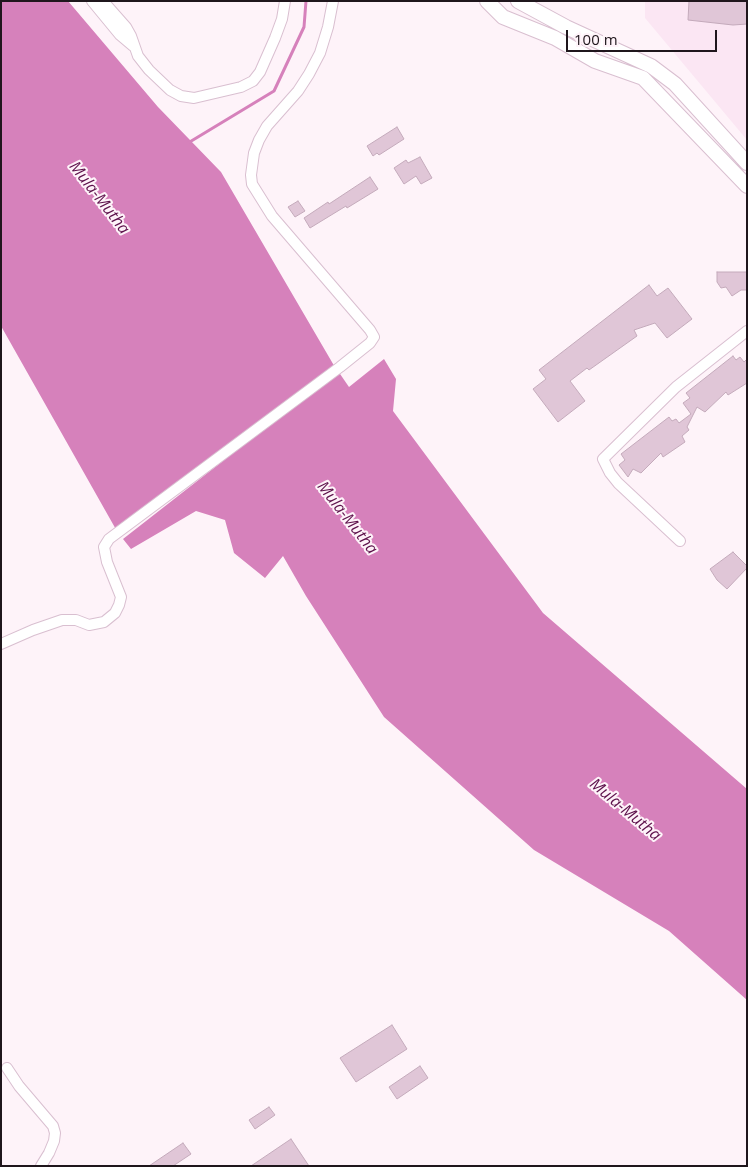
<!DOCTYPE html>
<style>
body{margin:0}
#map{position:relative;width:748px;height:1167px;overflow:hidden;background:#fef3f9;font-family:"Open Sans",sans-serif}
canvas{display:block}
.frame{position:absolute;inset:0;border:2px solid #1f161c;pointer-events:none}
.scale{position:absolute;left:566px;top:30px;width:151px;height:22px;box-sizing:border-box;border:2px solid #1f161c;border-top:0;padding-left:6px;font-size:15px;line-height:18px;white-space:nowrap;color:#1f161c;-webkit-text-stroke:4px #fef3f9;paint-order:stroke}
</style>
<div id="map">
<canvas width="748" height="1167"></canvas>
<div class="frame"></div>
<div class="scale">100 m</div>
</div>
<script>
const c = document.querySelector('canvas').getContext('2d');
c.lineJoin = 'round';
function fill(path, color) {
  c.fillStyle = color;
  c.fill(path, 'evenodd');
}
function shape(rows) {
  const path = new Path2D();
  for (const r of rows) {
    path.moveTo(r[0], r[1]);
    for (let i = 2; i < r.length; i += 2) path.lineTo(r[i], r[i + 1]);
  }
  return path;
}
function strokePath(path, color, width, dash) {
  c.strokeStyle = color;
  c.lineWidth = width;
  c.lineCap = dash ? 'butt' : 'round';
  c.setLineDash(dash || []);
  c.stroke(path);
}
function drawText(font, color, halo, rows, align = 'center') {
  c.font = font + ' "Open Sans",sans-serif';
  c.lineWidth = 4;
  c.setLineDash([]);
  c.textBaseline = 'middle';
  c.strokeStyle = halo;
  c.fillStyle = color;
  for (const [text, x, y, turn = 0] of rows) {
    c.save();
    c.translate(x, y);
    c.rotate((+turn || 0) * Math.PI / 180);
    c.textAlign = isNaN(turn) ? turn : align;
    if (halo) c.strokeText(text, 0, 0);
    c.fillText(text, 0, 0);
    c.restore();
  }
}
const built = shape([
 [645,1,747,1,747,140,645,18]
]);
const water = shape([
 [1,1,68,1,158,107,221,172,336,369,118,533,1,326],
 [384,359,396,379,393,411,543,613,747,789,747,1000,669,931,534,850,384,717,306,596,283,556,265,578,234,553,225,520,196,511,131,549,123,539,338,371,349,387]
]);
const stream = shape([
 [188,143,274,91,304,27,306,1]
]);
const building = shape([
 [689,1,747,1,747,24,733,25,688,20,689,1],
 [397,127,404,139,379,155,377,153,373,156,367,146,397,127],
 [420,157,432,178,421,184,416,176,404,184,394,168,406,160,408,163,420,157],
 [370,177,378,189,347,208,346,206,310,228,304,218,328,202,329,204,370,177],
 [298,201,305,211,295,217,288,207,298,201],
 [717,272,747,272,747,290,741,290,732,296,726,287,721,288,717,282,717,272],
 [649,285,657,296,668,288,692,319,667,338,655,323,634,330,637,336,589,370,587,368,570,381,585,401,558,422,533,389,546,379,539,370,649,285],
 [733,356,736,360,740,357,744,362,747,359,747,383,728,395,726,392,705,412,697,407,687,427,689,430,682,436,685,442,663,457,661,453,641,473,633,469,628,477,619,465,625,460,621,454,669,417,672,421,676,419,679,423,691,414,683,403,690,398,686,393,733,356],
 [733,552,747,566,747,568,727,589,717,580,710,569,733,552],
 [392,1025,407,1049,356,1082,340,1058,392,1025],
 [420,1066,428,1078,397,1099,389,1087,420,1066],
 [269,1107,275,1115,255,1129,249,1120,269,1107],
 [291,1139,309,1166,251,1166,291,1139],
 [183,1143,191,1154,173,1166,149,1166,183,1143]
]);
const minor = shape([
 [92,1,120,35,133,46],
 [103,1,126,27,131,36,138,56,149,70,170,90,181,96,194,98,241,87,253,81,260,72,275,38,282,19,285,1],
 [680,541,618,483,610,473,603,459,676,387,747,331],
 [1,644,33,630,62,620,76,620,89,625,104,622,115,613,119,605,121,597,107,562,104,547,109,539,340,367,370,343,374,337,370,330,272,216,252,184,251,175,254,153,259,140,267,126,298,91,309,74,320,53,328,27,333,1],
 [7,1068,19,1086,53,1126,55,1133,54,1141,49,1153,41,1166]
]);
const secondary = shape([
 [487,1,503,17,555,38,595,61,643,78,747,186],
 [518,1,566,27,651,66,675,84,747,163]
]);
const waterNames = [
 ["Mula-Mutha",99,198,52],
 ["Mula-Mutha",347,518,52],
 ["Mula-Mutha",625,810,40]
];
fill(built, '#fbe6f3');
fill(water, '#d681bb');
strokePath(stream, '#d681bb', 3);
fill(building, '#e0c6d7');
strokePath(building, '#c4aabb', 1);
strokePath(minor, '#d9bfd0', 12);
strokePath(secondary, '#d9bfd0', 16);
strokePath(minor, '#fff', 10);
strokePath(secondary, '#fff', 14);
drawText('italic 16px', '#5d114b', '#fef3f9', waterNames);
</script>
